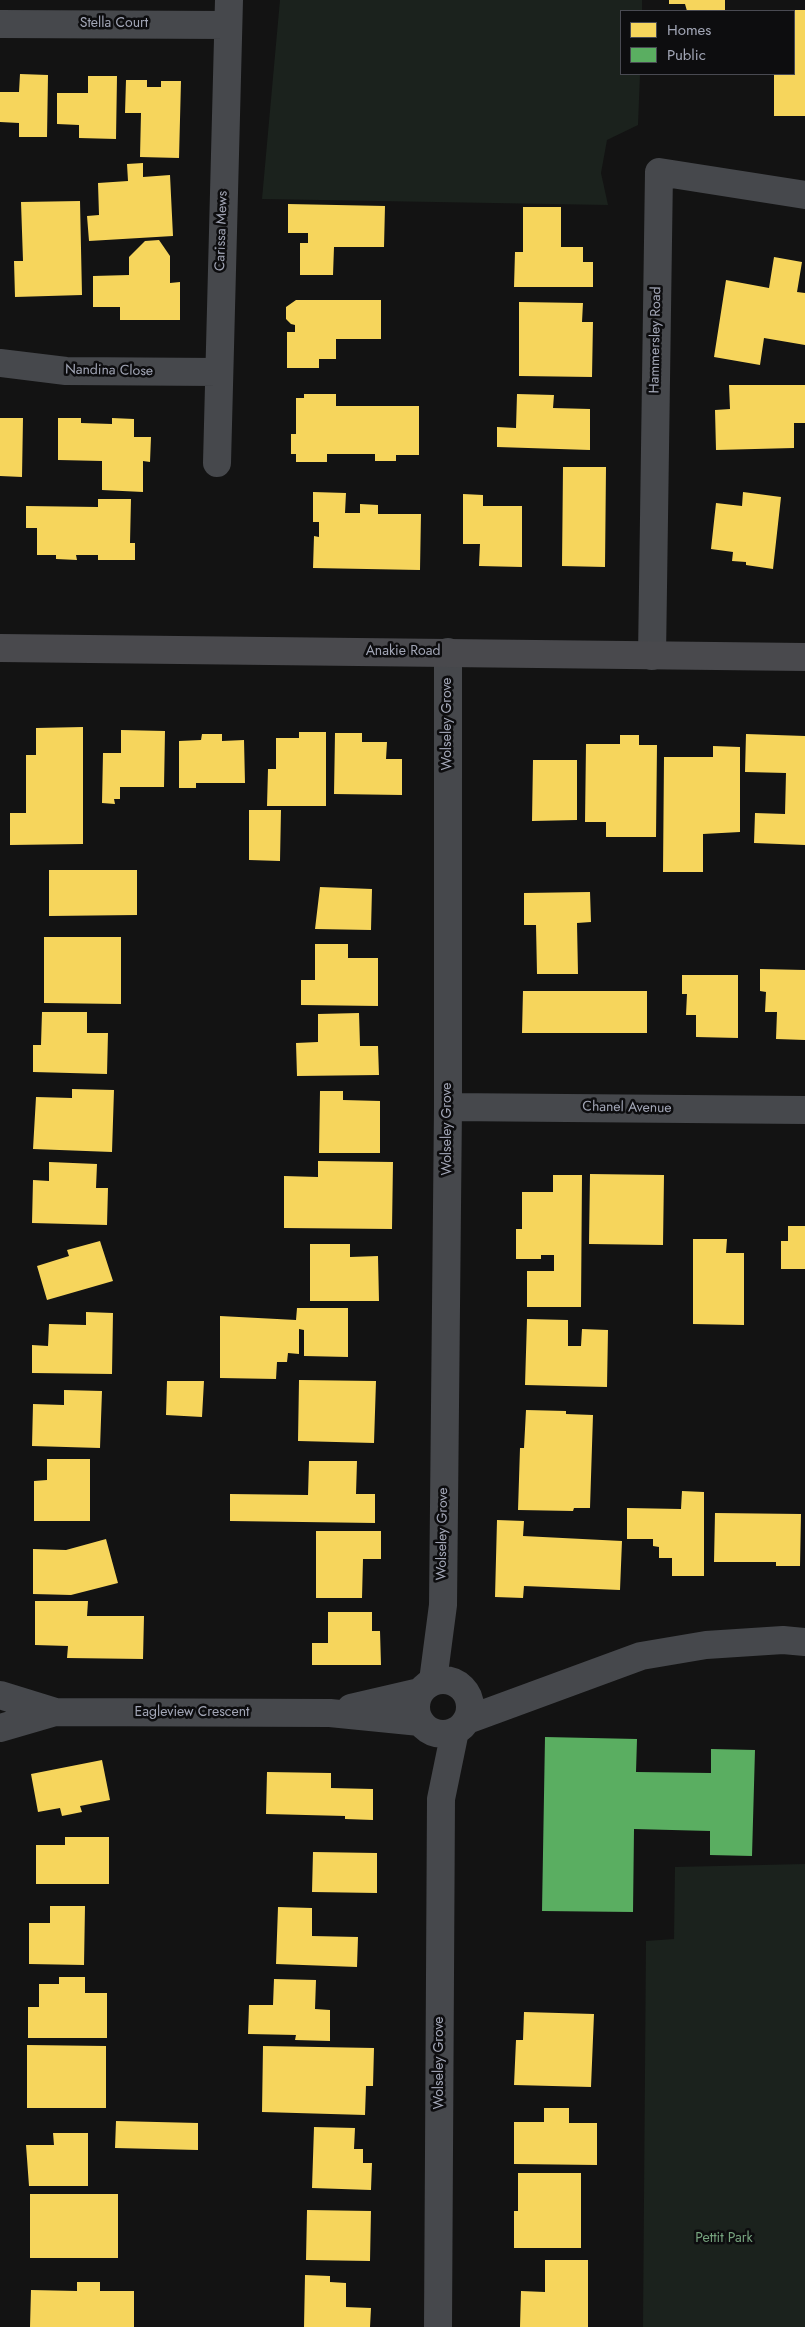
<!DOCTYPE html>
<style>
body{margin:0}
#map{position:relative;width:805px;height:2327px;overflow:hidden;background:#131313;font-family:Jost,sans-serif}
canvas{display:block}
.legend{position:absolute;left:620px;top:10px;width:175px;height:65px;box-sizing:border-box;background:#0d0d0f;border:1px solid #494a52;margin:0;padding:6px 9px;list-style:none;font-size:15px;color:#a2a6b6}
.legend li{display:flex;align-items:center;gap:10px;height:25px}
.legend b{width:25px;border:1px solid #494a52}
</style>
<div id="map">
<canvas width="805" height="2327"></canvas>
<ul class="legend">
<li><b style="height:14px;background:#f6d55c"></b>Homes</li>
<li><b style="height:14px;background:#5aae61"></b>Public</li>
</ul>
</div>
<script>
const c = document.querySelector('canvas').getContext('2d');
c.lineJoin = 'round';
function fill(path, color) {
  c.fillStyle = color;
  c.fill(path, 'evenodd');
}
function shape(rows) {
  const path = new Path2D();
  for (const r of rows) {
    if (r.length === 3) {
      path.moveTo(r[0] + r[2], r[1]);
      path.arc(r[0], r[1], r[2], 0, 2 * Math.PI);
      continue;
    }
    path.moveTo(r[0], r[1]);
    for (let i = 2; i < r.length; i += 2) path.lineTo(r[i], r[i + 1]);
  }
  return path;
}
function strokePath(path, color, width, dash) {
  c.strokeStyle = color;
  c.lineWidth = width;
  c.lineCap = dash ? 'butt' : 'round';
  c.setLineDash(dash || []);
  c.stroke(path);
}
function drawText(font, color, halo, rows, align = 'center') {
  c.font = font + ' Jost,sans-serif';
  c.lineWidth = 5;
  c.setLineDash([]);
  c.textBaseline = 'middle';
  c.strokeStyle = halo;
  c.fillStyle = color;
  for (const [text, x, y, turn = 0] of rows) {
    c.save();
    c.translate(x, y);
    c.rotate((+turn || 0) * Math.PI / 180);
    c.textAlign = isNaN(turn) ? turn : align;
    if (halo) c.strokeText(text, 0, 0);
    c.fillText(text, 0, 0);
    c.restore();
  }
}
const green = shape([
 [280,0,642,0,642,11,621,11,621,74,640,74,638,125,607,140,601,173,608,205,262,199],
 [805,1864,805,2327,643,2327,646,1941,674,1939,675,1867]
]);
const homes = shape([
 [669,0,725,0,725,11,687,11,685,4,669,4],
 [794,10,805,10,805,116,774,116,774,74,794,74],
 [20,74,48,75,47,137,19,137,19,123,0,122,0,92,19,92],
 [88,76,117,76,116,139,79,138,79,125,57,124,57,93,88,93],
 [126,80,147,80,147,87,161,87,161,81,181,81,179,158,140,157,141,113,125,113],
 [143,163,143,177,170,175,173,236,89,241,87,216,99,215,98,183,128,181,127,164],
 [80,201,82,295,15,297,14,261,23,261,21,202],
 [288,204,385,206,384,247,334,247,333,275,300,275,300,243,308,243,308,233,288,233],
 [523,207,561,207,561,247,583,247,583,262,593,262,593,287,514,287,515,252,523,252],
 [159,240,170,256,170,283,180,282,180,320,120,320,120,307,93,307,93,276,129,275,129,257,145,241],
 [774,257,802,262,797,292,805,293,805,345,764,338,760,365,714,357,726,280,769,288],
 [296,300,381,300,381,339,336,339,336,359,319,359,319,368,287,368,287,332,295,332,295,325,291,324,286,319,286,307],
 [519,302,583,303,582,322,593,322,592,377,519,376],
 [729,385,805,385,805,423,794,423,794,448,716,450,715,410,730,409],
 [304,394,336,394,336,406,419,406,419,455,396,455,396,461,375,461,375,454,327,454,327,462,296,462,296,454,291,454,291,434,296,434,296,398,304,398],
 [517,394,554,395,553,408,590,409,590,450,497,447,497,427,516,428],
 [0,418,23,418,22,477,0,476],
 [58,418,81,418,81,423,112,424,112,418,134,419,134,437,151,437,150,462,143,461,143,492,102,490,102,461,58,460],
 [563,467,606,467,605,567,562,566],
 [313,492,346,493,345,513,360,513,360,504,378,505,378,514,421,514,420,570,313,568,314,536,319,537,319,522,313,522],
 [743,492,781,497,773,569,746,565,746,562,732,561,733,552,711,549,716,503,742,506],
 [463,494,483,495,483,506,522,506,522,567,479,566,480,544,463,544],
 [98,499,131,499,130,543,135,543,135,560,98,560,98,555,76,555,77,560,56,559,56,555,37,555,37,528,26,528,26,506,98,507],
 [83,727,83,844,10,845,10,813,26,813,26,755,36,755,36,728],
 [121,730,165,731,164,787,120,787,120,799,114,799,115,804,102,803,103,753,121,753],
 [299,732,326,732,326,806,267,806,268,769,276,769,276,738,299,738],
 [335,733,362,733,362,742,387,742,386,759,402,759,402,795,334,794],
 [202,734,222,734,222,741,244,740,245,783,196,783,196,788,179,788,179,741,201,740],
 [746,734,805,736,805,845,754,843,755,813,785,814,786,773,745,772],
 [620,735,639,735,639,745,657,745,656,837,606,837,606,822,585,822,586,744,620,744],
 [713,746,740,747,740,832,703,834,703,872,663,872,664,757,713,757],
 [533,760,577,760,577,820,532,821],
 [249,810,281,810,280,861,249,860],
 [49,870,137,870,137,915,49,916],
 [320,887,372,889,371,930,315,929],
 [590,892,591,922,577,923,578,974,537,974,536,925,524,925,524,893],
 [44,937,121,937,121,1004,44,1003],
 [315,944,348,944,348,958,378,958,378,1006,301,1005,301,980,315,980],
 [760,969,805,970,805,1040,776,1039,777,1012,765,1012,766,992,760,991],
 [682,975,738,975,738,1038,696,1037,696,1015,686,1015,687,994,682,994],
 [523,991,647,991,647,1033,522,1033],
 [42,1012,87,1012,87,1033,108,1033,107,1074,33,1072,33,1045,41,1045],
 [359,1013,360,1046,378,1046,379,1075,297,1076,296,1043,318,1042,318,1014],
 [72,1089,114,1090,112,1152,33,1149,36,1097,72,1098],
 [320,1091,343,1091,343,1100,380,1101,380,1153,319,1153],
 [318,1161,393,1162,392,1229,284,1228,284,1176,318,1177],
 [49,1162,97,1164,96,1188,108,1188,107,1225,32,1223,33,1180,49,1181],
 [590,1174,664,1175,663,1245,589,1244],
 [553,1175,582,1175,581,1307,527,1307,527,1271,554,1271,554,1255,541,1255,541,1259,516,1259,516,1229,522,1229,522,1192,553,1192],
 [788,1226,805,1226,805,1269,781,1269,781,1241,788,1241],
 [693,1239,727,1239,726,1253,744,1253,744,1325,693,1324],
 [100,1241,113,1281,47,1300,37,1266,69,1256,67,1250],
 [310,1244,350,1244,350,1257,378,1256,379,1301,310,1301],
 [297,1308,348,1308,348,1357,304,1356,304,1330,299,1329,299,1354,288,1353,287,1362,277,1362,276,1379,220,1378,220,1316,296,1320],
 [86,1312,113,1313,112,1374,32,1373,32,1345,48,1346,49,1324,86,1325],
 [527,1319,568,1320,568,1346,581,1346,582,1329,608,1330,607,1387,525,1385],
 [299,1380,376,1381,374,1443,298,1441],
 [167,1381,204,1381,202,1417,166,1415],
 [64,1390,102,1391,100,1448,32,1446,33,1404,64,1405],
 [526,1410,566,1411,566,1414,593,1415,590,1508,574,1508,573,1511,518,1510,520,1448,524,1448],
 [47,1459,90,1459,90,1521,34,1521,34,1481,47,1480],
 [309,1461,357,1461,356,1494,375,1494,375,1523,230,1521,230,1494,308,1495],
 [682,1491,704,1492,704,1576,672,1576,672,1558,659,1558,659,1547,653,1546,653,1539,627,1539,627,1508,681,1509],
 [715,1513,801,1514,800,1566,776,1566,776,1562,714,1562],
 [497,1520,524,1521,523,1536,622,1541,620,1590,524,1586,523,1598,495,1597],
 [316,1531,381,1531,381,1559,363,1559,362,1598,316,1598],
 [106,1539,118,1583,71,1595,33,1594,33,1549,66,1550],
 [35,1601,88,1601,87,1616,144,1616,143,1659,67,1658,68,1646,35,1645],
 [328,1612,372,1612,372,1631,380,1631,381,1665,312,1665,312,1643,328,1643],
 [102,1760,110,1800,80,1806,82,1812,62,1816,60,1808,38,1812,31,1774],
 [267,1772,331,1773,331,1788,373,1789,373,1820,345,1819,345,1816,266,1814],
 [65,1837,109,1837,109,1884,36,1884,36,1845,65,1845],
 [313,1852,377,1853,377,1893,312,1892],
 [50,1906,85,1906,84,1965,29,1964,29,1923,50,1923],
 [278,1907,312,1908,312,1936,358,1937,357,1967,276,1964],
 [59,1977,85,1977,85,1993,107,1993,107,2038,28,2038,28,2007,39,2007,39,1984,59,1984],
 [274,1979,316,1980,315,2009,330,2010,330,2041,295,2040,296,2035,248,2034,249,2005,273,2005],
 [524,2012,594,2014,591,2087,514,2085,516,2040,523,2040],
 [27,2045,106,2046,106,2108,27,2108],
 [263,2046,374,2048,373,2086,366,2086,365,2115,262,2112],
 [544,2108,569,2108,569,2123,597,2123,597,2165,514,2164,514,2122,544,2122],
 [116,2121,198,2123,198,2150,115,2148],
 [314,2127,355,2128,354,2149,363,2149,363,2163,372,2163,371,2190,312,2188],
 [53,2133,88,2133,88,2186,29,2186,26,2145,54,2145],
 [518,2173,581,2173,581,2248,514,2248,514,2211,518,2211],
 [30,2194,118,2194,118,2258,30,2258],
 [307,2210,371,2211,370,2261,306,2260],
 [545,2260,588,2260,588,2327,520,2327,521,2291,545,2292],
 [305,2275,330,2276,330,2282,346,2283,346,2307,371,2308,370,2327,304,2327],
 [77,2282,100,2282,100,2291,134,2291,134,2327,30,2327,31,2290,77,2291]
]);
const public = shape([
 [545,1737,637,1739,636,1772,711,1773,711,1749,755,1750,752,1856,710,1855,710,1831,634,1829,633,1912,542,1911]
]);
const minor = shape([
 [0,24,228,25],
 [0,363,66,371,218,372],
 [217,463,229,0],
 [652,656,659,172,805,195],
 [448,1107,805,1110],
 [443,1707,27],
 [433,1681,443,1605,448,1107,448,652],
 [0,1695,55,1712],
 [351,1708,420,1692],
 [467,1720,641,1656,706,1645,783,1640,805,1642],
 [0,1728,55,1712,330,1713,420,1722],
 [438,2327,441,1799,455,1731]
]);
const major = shape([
 [0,648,805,657]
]);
const streetNames = [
 ["Stella Court",114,24],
 ["Carissa Mews",222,231,-88],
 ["Hammersley Road",656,340,-89],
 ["Nandina Close",109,371,1],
 ["Anakie Road",403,652],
 ["Wolseley Grove",448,724,-90],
 ["Chanel Avenue",627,1108,1],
 ["Wolseley Grove",448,1129,-90],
 ["Wolseley Grove",443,1534,-89],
 ["Eagleview Crescent",192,1713],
 ["Wolseley Grove",440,2063,-90]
];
const parkNames = [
 ["Pettit Park",724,2239]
];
fill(green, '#1b221d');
fill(homes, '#f6d55c');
fill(public, '#5aae61');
strokePath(minor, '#46484c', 28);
strokePath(major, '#49494d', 28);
drawText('14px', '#a2a6b6', '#0d0d0f', streetNames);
drawText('14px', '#76a37e', '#0d0d0f', parkNames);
</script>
